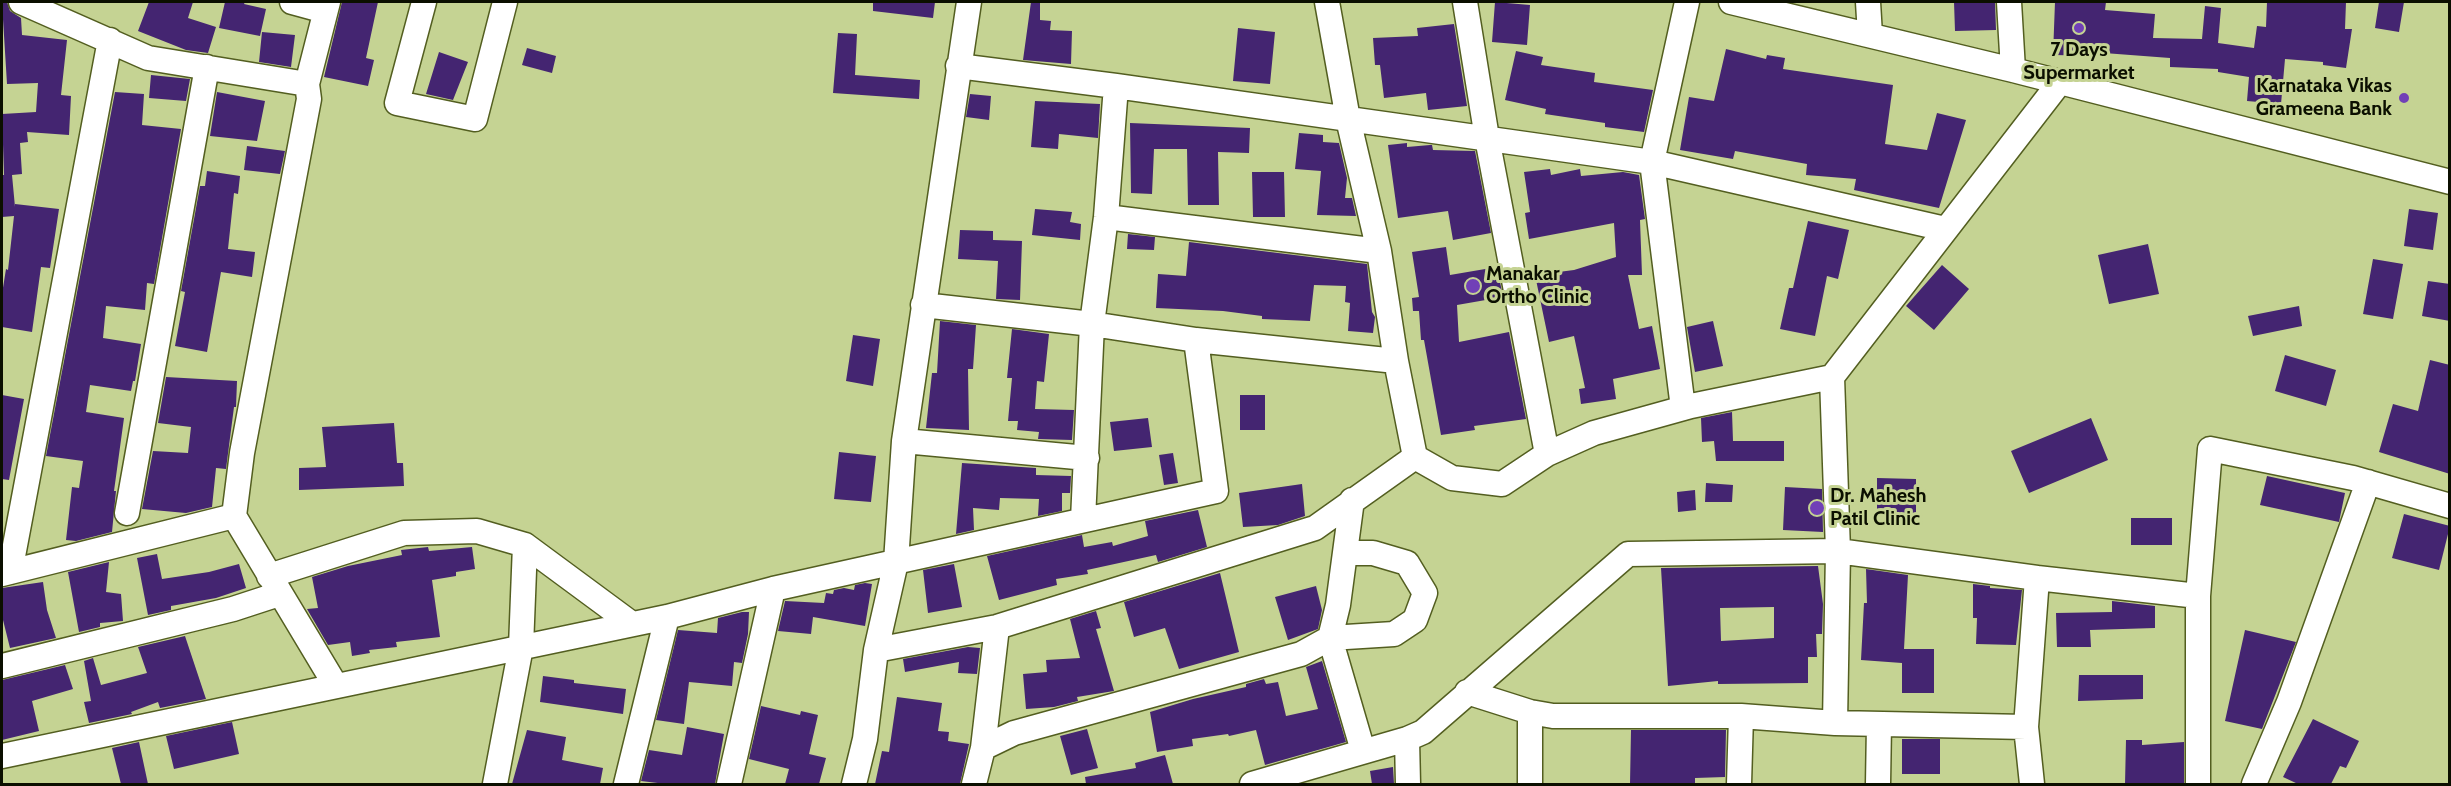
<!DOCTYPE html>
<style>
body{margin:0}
#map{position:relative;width:2451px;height:786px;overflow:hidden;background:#c5d393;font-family:Cabin,sans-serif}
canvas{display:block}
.frame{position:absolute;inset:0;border:3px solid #0b0f00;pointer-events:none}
</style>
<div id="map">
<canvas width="2451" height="786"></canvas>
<div class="frame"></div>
</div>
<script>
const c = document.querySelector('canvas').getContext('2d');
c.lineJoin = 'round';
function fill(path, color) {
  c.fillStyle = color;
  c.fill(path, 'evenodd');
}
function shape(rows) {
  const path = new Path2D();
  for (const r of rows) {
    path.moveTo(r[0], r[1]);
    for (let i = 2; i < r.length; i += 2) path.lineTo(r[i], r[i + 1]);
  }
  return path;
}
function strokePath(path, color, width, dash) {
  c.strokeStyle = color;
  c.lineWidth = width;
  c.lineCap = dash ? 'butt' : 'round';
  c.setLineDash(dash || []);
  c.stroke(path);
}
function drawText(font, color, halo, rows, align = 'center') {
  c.font = font + ' Cabin,sans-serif';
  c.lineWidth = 6;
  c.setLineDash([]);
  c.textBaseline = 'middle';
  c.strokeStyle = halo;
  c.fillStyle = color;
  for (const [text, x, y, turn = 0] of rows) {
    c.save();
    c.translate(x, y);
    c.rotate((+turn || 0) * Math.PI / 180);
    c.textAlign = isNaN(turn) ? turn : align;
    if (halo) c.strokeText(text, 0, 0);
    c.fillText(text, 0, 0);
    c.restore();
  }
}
const building = shape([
 [7,2,10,11,21,18,22,35,67,40,61,95,71,96,69,135,27,132,28,142,20,143,22,174,12,175,15,207,15,204,59,209,50,268,41,267,32,332,2,327,2,294,6,269,8,270,14,216,2,217,2,175,4,175,2,114,36,112,38,83,7,84,2,3],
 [149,2,193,2,188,18,216,27,208,53,186,50,138,31],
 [225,2,245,2,244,4,266,9,260,36,219,28],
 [342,2,378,2,366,58,374,60,368,86,324,77],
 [873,2,935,2,933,18,873,11],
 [1031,2,1040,2,1040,20,1051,21,1050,30,1072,31,1071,64,1023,60],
 [1495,2,1530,5,1527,45,1492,42],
 [1954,2,1995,2,1996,30,1955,31],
 [2055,2,2106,2,2105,10,2155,14,2153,38,2202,39,2205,6,2221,8,2218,43,2254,48,2257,26,2266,27,2267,2,2346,2,2345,29,2352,29,2346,68,2323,65,2323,62,2285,59,2281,104,2247,101,2249,77,2218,72,2218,69,2170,67,2170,58,2104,53,2104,56,2053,55],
 [2379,2,2404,2,2399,32,2375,28],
 [1454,24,1467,106,1428,110,1426,93,1384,98,1380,65,1375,65,1373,38,1418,36,1417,28],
 [1238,28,1275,32,1270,84,1233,81],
 [262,32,295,35,291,67,259,62],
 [838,33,857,34,855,75,920,80,919,99,833,93],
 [527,48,556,56,552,73,522,65],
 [1726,49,1766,59,1767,55,1785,58,1783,69,1893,85,1885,144,1927,150,1937,113,1966,120,1939,208,1854,190,1856,179,1806,175,1807,164,1735,151,1733,159,1680,150,1689,97,1714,101],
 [1516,51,1543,57,1541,65,1595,73,1594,82,1653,90,1644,132,1605,127,1605,123,1545,114,1546,109,1505,100],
 [439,52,468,62,453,100,426,94],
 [151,75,190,79,186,101,149,98],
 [115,92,144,94,142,125,181,129,154,284,147,283,145,310,106,306,103,338,141,344,135,381,133,381,131,391,90,385,86,412,124,418,114,491,116,491,112,532,76,541,66,540,72,487,79,488,83,461,46,456],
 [217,92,265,101,257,141,210,136],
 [970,94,991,96,989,120,966,117],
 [1035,101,1100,104,1098,138,1059,134,1058,149,1031,147],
 [1130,123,1250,128,1249,153,1218,152,1219,205,1188,205,1187,149,1154,149,1152,194,1131,193],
 [1299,133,1323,135,1323,142,1339,143,1347,178,1345,198,1352,198,1356,216,1317,215,1321,171,1295,169],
 [1407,143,1407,147,1430,145,1432,145,1433,150,1475,151,1491,233,1453,240,1448,211,1398,218,1388,145],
 [247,146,285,151,280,174,244,170],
 [1550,169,1551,175,1580,169,1581,176,1623,172,1639,175,1645,219,1640,220,1642,275,1628,275,1639,329,1652,326,1660,369,1613,379,1616,399,1581,404,1579,389,1585,388,1574,336,1549,342,1535,275,1574,270,1616,257,1614,223,1529,239,1525,213,1530,212,1524,172],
 [207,171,240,176,238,194,234,193,228,249,255,252,252,277,221,272,207,352,175,346,185,292,181,291,200,186,205,186],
 [1252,172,1284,172,1285,217,1253,217],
 [1035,209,1072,212,1070,222,1081,224,1080,240,1032,235],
 [2409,209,2438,213,2433,250,2404,246],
 [1808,221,1849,230,1838,279,1827,276,1815,336,1780,329,1789,288,1793,288],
 [960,230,993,231,993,240,1022,241,1020,300,996,299,998,261,958,259],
 [1128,234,1155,237,1154,250,1127,249],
 [1189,242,1367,264,1372,312,1375,317,1373,333,1348,331,1350,303,1345,302,1346,286,1314,285,1310,321,1262,319,1262,316,1223,311,1156,308,1158,274,1186,276],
 [2148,244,2159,294,2109,304,2098,255],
 [1446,247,1450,275,1497,267,1503,297,1457,305,1459,342,1509,332,1526,419,1474,426,1475,430,1441,435,1424,340,1421,340,1419,311,1413,311,1412,298,1419,297,1412,252],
 [2373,259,2403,264,2393,319,2363,314],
 [1942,265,1969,289,1934,330,1906,306],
 [2428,281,2450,284,2450,321,2422,316],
 [2299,306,2302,326,2253,336,2248,316],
 [940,321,976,325,973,369,968,369,969,430,926,428,932,373,937,373],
 [1713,321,1723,366,1695,372,1687,327],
 [1012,329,1049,334,1044,382,1037,381,1035,409,1074,410,1072,440,1038,439,1039,432,1017,430,1018,421,1008,421,1012,378,1007,378],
 [853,335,880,339,873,386,846,381],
 [2285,355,2336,370,2326,406,2275,391],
 [2430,360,2450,365,2450,474,2379,452,2393,404,2418,411],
 [166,377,237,381,236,407,234,407,226,469,216,468,212,507,186,513,142,509,153,451,188,453,191,427,158,423],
 [2,395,24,399,9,480,2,479],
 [1240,395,1265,395,1265,430,1240,430],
 [1732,412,1733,441,1784,441,1784,461,1716,461,1714,441,1702,442,1701,418],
 [1148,418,1152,447,1114,451,1110,422],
 [2091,418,2108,460,2029,493,2011,451],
 [394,423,397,463,403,463,404,486,299,490,299,468,326,467,322,427],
 [839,452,876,456,871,502,834,499],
 [1173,453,1178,483,1164,485,1159,455],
 [962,463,1036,468,1036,475,1071,476,1070,493,1062,493,1062,511,1038,516,1039,499,1000,498,999,510,973,508,974,530,956,534],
 [2267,476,2345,493,2339,522,2260,505],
 [1877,478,1916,479,1916,516,1877,515],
 [1706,483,1733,485,1732,502,1705,502],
 [1302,484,1305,516,1278,525,1243,527,1239,493],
 [1785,487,1822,489,1823,532,1783,530],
 [1695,490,1696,510,1678,512,1677,492],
 [1198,510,1207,547,1158,562,1156,555,1087,570,1088,574,1056,579,1057,585,999,600,987,556,1082,535,1084,547,1112,542,1113,546,1148,536,1145,521],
 [2404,514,2450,526,2439,570,2392,558],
 [2131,518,2172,518,2172,545,2131,545],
 [428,547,429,551,472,547,475,569,456,572,456,576,432,580,440,637,396,642,397,647,369,650,370,653,352,656,350,642,328,645,307,609,318,608,312,577,348,566,402,555,401,550],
 [157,554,162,579,209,572,239,564,246,588,216,598,171,606,171,610,148,615,137,558],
 [109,562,106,592,121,594,123,621,100,623,100,627,79,632,68,572],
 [954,564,962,607,928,613,923,570],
 [1818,566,1823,604,1822,634,1816,634,1817,657,1808,657,1808,683,1718,684,1718,681,1668,686,1661,568],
 [1774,607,1774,638,1721,641,1720,608],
 [1866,569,1908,575,1904,649,1934,649,1934,693,1902,693,1902,663,1861,660,1864,603,1867,603],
 [1220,573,1239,652,1179,669,1165,628,1134,637,1124,602],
 [43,582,47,610,56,638,10,648,2,616,2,588],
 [865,583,872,584,865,626,813,617,811,634,778,631,785,601,824,603,826,593,833,594,834,590,844,588,854,590,855,585],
 [1973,584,1990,586,1990,588,2022,590,2016,645,1976,644,1977,618,1973,618],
 [1316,586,1322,610,1318,629,1288,640,1275,597],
 [2112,601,2155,606,2155,628,2090,630,2091,647,2057,647,2056,613,2112,612],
 [1096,611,1101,628,1096,629,1114,691,1077,697,1078,701,1054,707,1026,709,1023,674,1047,672,1046,660,1080,658,1070,619],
 [742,612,749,612,748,634,742,663,734,662,732,686,689,682,684,724,656,720,678,630,717,633,718,618],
 [2245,630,2296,642,2262,729,2225,721],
 [185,636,206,699,160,708,158,702,131,712,132,714,89,723,84,702,91,701,84,661,93,658,101,685,147,673,138,647],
 [968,647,980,648,977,674,958,673,959,662,905,672,903,659],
 [1322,661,1346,742,1265,765,1256,730,1229,736,1228,734,1192,739,1193,746,1157,752,1150,712,1193,699,1246,687,1246,684,1264,679,1266,684,1278,682,1286,716,1318,709,1306,667],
 [65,665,73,689,32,701,39,731,2,740,2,680],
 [2079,675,2143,675,2143,699,2078,701],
 [543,676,574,680,574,683,626,689,623,714,540,702],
 [897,697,942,703,938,731,949,732,948,741,969,744,960,784,875,784,882,751,889,752],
 [761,706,800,715,801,711,818,715,809,754,826,758,819,784,785,784,789,769,749,759],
 [2313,719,2359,741,2346,768,2340,766,2331,784,2298,784,2283,777],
 [232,722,239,754,174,769,166,736],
 [687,727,724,734,715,784,666,784,641,781,649,750,682,755],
 [1087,729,1098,768,1071,775,1060,736],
 [527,730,566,737,562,760,603,768,600,784,512,784],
 [1631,730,1726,730,1725,777,1695,778,1695,784,1630,784],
 [1902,739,1940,739,1940,774,1902,774],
 [2126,740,2142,740,2142,745,2184,742,2184,784,2125,784],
 [139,742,148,784,121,784,112,748],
 [1165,755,1173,784,1086,784,1085,777,1136,768,1135,763],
 [1393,767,1394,784,1372,784,1370,771]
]);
const minor = shape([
 [21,2,148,58,307,84],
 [292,2,325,11],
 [328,2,307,84,309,99,242,453,234,516,336,686],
 [424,2,397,103,475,119,505,2],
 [1327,2,1348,119,1379,251,1396,361,1415,457],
 [1465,2,1487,138,1547,454],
 [1731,2,2013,70,2450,182],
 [1868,2,1870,35],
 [2009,2,2013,70],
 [958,66,1116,86,1652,162,1945,229],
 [1106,217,1379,251],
 [923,305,1092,324,1196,340,1396,361],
 [1832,377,1838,551,1835,723],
 [1683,408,1652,162,1687,2],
 [904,441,1087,458],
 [127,513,207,67],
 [1083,520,1092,324,1106,217,1116,86],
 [1345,553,1373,553,1407,563,1425,593,1415,620,1394,634,1330,638,1363,751],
 [10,572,110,40],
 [2,574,234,516],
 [269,576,404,533,477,531,525,545,632,624],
 [876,650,997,627,1315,528,1415,457,1452,478,1502,484,1547,454,1594,433,1691,406,1832,377,2060,82],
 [2,666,233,609,279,594],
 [1467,692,1530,712,1553,716,1741,716,1835,723,2026,727],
 [983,748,997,627],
 [2,756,667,617,773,589,1216,491,1196,340],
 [495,784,521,647,525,545],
 [626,784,667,617],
 [729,784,773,589],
 [854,784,865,739,876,650,896,562,904,441,969,2],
 [974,784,983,748,1014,733,1301,654,1330,638,1338,605,1352,500],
 [1252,784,1407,739],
 [1408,784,1407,739,1423,732,1628,554,1838,551,2037,578],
 [1530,784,1530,712],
 [1739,784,1741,716],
 [1878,784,1879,724],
 [2032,784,2026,727,2037,578,2198,596],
 [2198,784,2198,596,2210,449,2353,478,2450,506],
 [2254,784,2289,702,2368,482]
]);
const markers = [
 [2079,28,6,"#7140b7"],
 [2404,98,6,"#7140b7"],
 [1473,286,8,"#7140b7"],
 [1817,508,8,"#7140b7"]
];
const poiNames = [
 ["7 Days",2079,50,"center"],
 ["Supermarket",2079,73,"center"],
 ["Karnataka Vikas",2392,86,"right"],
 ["Grameena Bank",2392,109,"right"],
 ["Manakar",1486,274],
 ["Ortho Clinic",1486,297],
 ["Dr. Mahesh",1830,496],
 ["Patil Clinic",1830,519]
];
fill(building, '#442571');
strokePath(minor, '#535e20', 27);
strokePath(minor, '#fff', 24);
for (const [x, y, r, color] of markers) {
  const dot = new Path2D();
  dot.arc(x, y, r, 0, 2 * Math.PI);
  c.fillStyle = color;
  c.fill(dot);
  strokePath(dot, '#c5d393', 2);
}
drawText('bold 20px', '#0b0f00', '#c5d393', poiNames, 'left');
</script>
